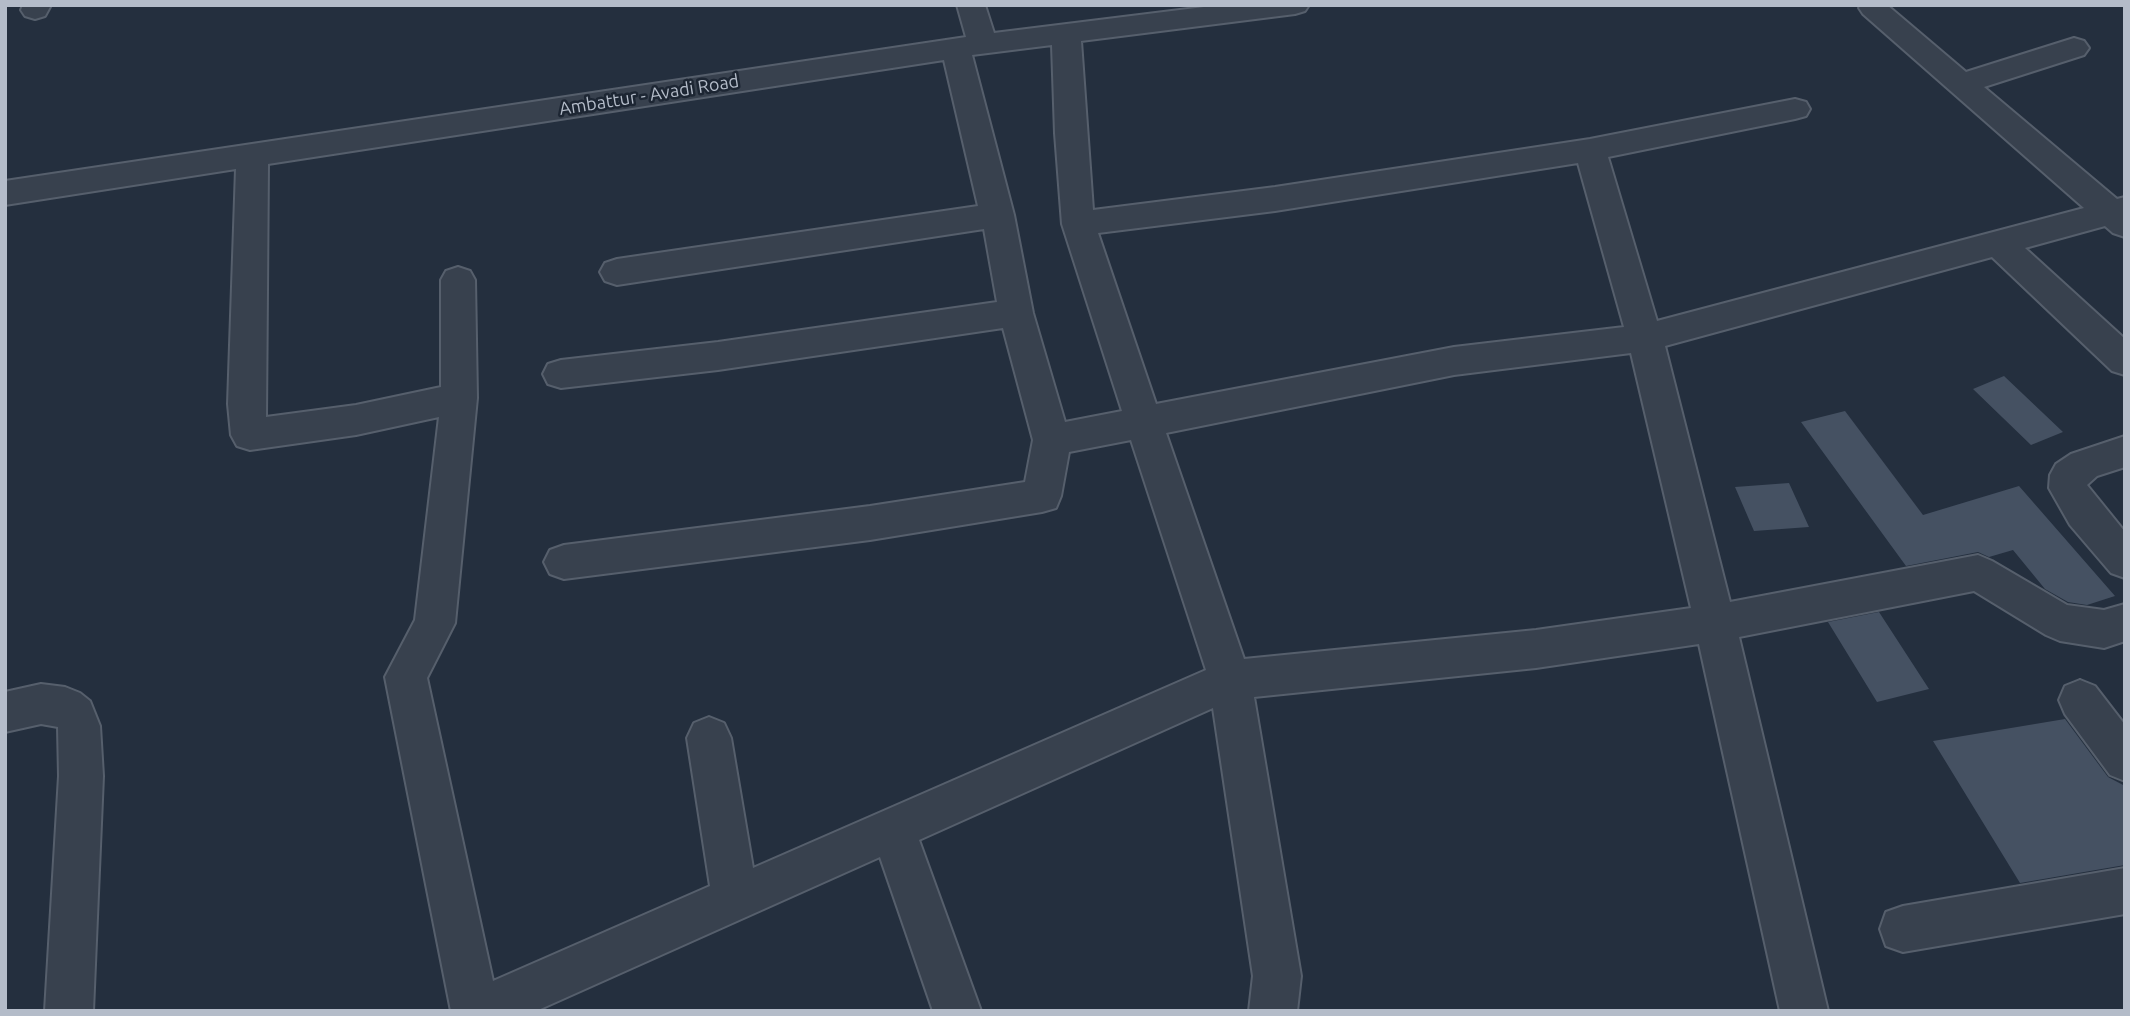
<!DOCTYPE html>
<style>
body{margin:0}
#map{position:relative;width:2130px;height:1016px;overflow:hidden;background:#242f3e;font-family:Ubuntu,sans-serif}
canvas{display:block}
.frame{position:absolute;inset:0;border:7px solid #b4bcc9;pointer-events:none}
</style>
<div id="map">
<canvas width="2130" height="1016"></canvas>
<div class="frame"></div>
</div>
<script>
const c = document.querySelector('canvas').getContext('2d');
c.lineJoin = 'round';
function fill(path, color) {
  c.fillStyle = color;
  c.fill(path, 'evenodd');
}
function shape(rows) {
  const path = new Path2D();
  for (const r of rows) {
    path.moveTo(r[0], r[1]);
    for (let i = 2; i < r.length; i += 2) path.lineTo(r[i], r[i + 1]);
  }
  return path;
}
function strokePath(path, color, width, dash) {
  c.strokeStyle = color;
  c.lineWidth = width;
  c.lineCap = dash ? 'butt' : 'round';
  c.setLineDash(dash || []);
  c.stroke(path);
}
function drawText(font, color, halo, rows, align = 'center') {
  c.font = font + ' Ubuntu,sans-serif';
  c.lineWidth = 5;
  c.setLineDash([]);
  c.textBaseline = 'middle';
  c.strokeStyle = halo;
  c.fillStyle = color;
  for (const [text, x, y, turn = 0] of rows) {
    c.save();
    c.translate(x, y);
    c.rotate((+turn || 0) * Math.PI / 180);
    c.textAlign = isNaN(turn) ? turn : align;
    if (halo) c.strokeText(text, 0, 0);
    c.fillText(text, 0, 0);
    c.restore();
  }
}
const building = shape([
 [2004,376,2063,432,2031,445,1973,389],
 [1845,411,1923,515,2019,486,2115,596,2087,605,2068,602,2045,589,2013,550,1989,557,1978,552,1906,566,1801,422],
 [1789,483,1809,527,1754,531,1735,487],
 [1879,612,1929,689,1877,702,1828,622],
 [2065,719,2108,777,2125,786,2125,865,2020,883,1933,741]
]);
const minor = shape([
 [23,5,51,5,45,16,35,19,25,16,21,10,23,5],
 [957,5,985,5,994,33,1220,5,1309,5,1305,11,1295,14,1081,41,1093,210,1275,187,1590,139,1795,99,1806,102,1810,109,1806,116,1795,119,1608,157,1657,321,2084,208,1863,14,1859,8,1861,5,1887,5,1966,72,2074,38,2084,41,2089,48,2084,55,1984,87,2117,199,2125,197,2125,237,2113,233,2105,226,2025,248,2125,339,2125,375,2112,371,1992,257,1665,346,1730,602,1978,555,1992,561,2067,605,2104,610,2125,604,2125,641,2104,648,2060,641,2046,635,1974,591,1739,637,1828,1011,1780,1011,1699,644,1536,668,1254,697,1301,976,1297,1011,1249,1011,1253,976,1213,708,919,840,981,1011,933,1011,880,857,536,1011,451,1011,385,677,415,620,439,417,356,435,250,450,237,446,231,435,228,404,236,169,5,205,5,181,966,37,957,5],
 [1052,45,1055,133,1062,224,1122,411,1065,422,1033,313,1014,215,972,55,1052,45],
 [944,60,978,206,617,259,605,263,600,272,605,281,617,285,984,229,997,302,718,342,561,360,548,364,543,374,548,384,561,388,718,370,1003,328,1033,440,1025,482,870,506,564,545,550,550,544,562,550,574,564,579,870,540,1042,512,1056,508,1061,496,1069,452,1131,440,1206,670,753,868,731,738,724,723,709,717,694,723,687,738,710,886,493,981,427,678,455,623,477,398,475,280,470,271,458,267,446,271,441,280,441,387,356,405,266,417,268,164,944,60],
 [1578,163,1624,327,1454,347,1156,404,1098,233,1275,211,1578,163],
 [1631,353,1691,608,1536,630,1244,659,1166,433,1454,375,1631,353],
 [2125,436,2125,467,2097,476,2087,485,2125,532,2125,578,2111,573,2070,525,2049,488,2050,475,2056,464,2071,454,2125,436],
 [2080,680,2095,686,2125,725,2125,781,2110,775,2065,714,2059,700,2065,686,2080,680],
 [41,684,65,687,80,693,90,701,100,726,103,776,93,1011,45,1011,59,776,58,727,41,724,5,732,5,692,41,684],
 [2125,868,2125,914,1903,952,1886,946,1880,929,1886,912,1903,906,2125,868]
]);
const farStreetnames = [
 ["Ambattur - Avadi Road",649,95,-9]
];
fill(building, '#455162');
strokePath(minor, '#565f6c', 4);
fill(minor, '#38414e');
drawText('18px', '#b4bcc9', '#1d2633', farStreetnames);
</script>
